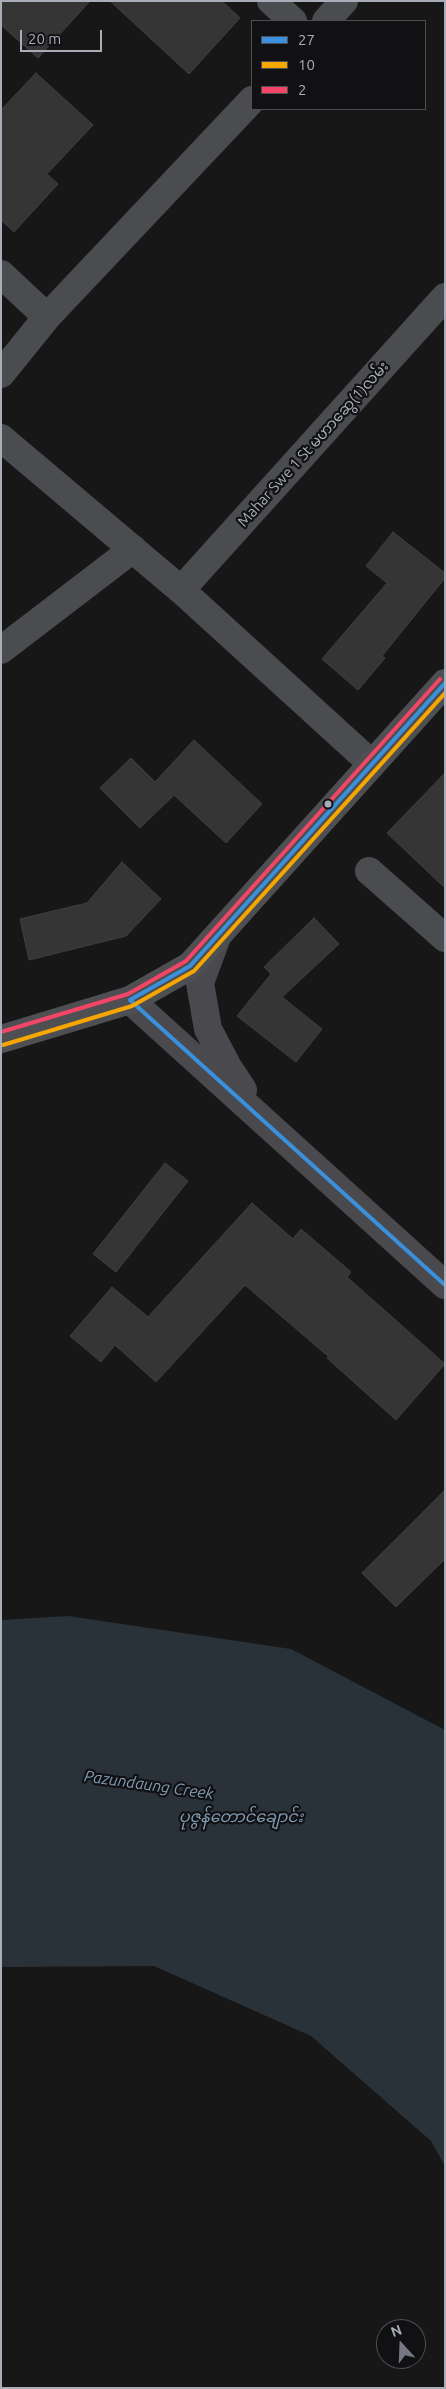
<!DOCTYPE html>
<meta charset="utf-8">
<style>
body{margin:0}
#map{position:relative;width:446px;height:2389px;overflow:hidden;background:#171717;font-family:Ubuntu,sans-serif}
canvas{display:block}
.frame{position:absolute;inset:0;border:2px solid #a8adb8;pointer-events:none}
.legend{position:absolute;left:251px;top:20px;width:175px;height:90px;box-sizing:border-box;background:#111113;border:1px solid #4d4f55;margin:0;padding:6px 9px;list-style:none;font-size:15px;color:#a8adb8}
.legend li{display:flex;align-items:center;gap:10px;height:25px}
.legend b{width:25px;border:1px solid #4d4f55}
.north{position:absolute;left:376px;top:2319px;width:50px;height:50px;box-sizing:border-box;background:#111113;border:1px solid #4d4f55;border-radius:50%;rotate:340deg;font-size:14px;font-weight:700;line-height:20px;text-align:center;color:#a8adb8}
.north::after{content:'';display:block;margin:auto;width:18px;height:22px;background:#757880;clip-path:polygon(50% 0,100% 100%,50% 72%,0 100%)}
.scale{position:absolute;left:20px;top:30px;width:82px;height:22px;box-sizing:border-box;border:2px solid #a8adb8;border-top:0;padding-left:6px;font-size:15px;line-height:18px;white-space:nowrap;color:#a8adb8;-webkit-text-stroke:4px #111113;paint-order:stroke}
</style>
<div id="map">
<canvas width="446" height="2389"></canvas>
<div class="frame"></div>
<ul class="legend">
<li><b style="height:6px;background:#3a90db"></b>27</li>
<li><b style="height:6px;background:#f7a600"></b>10</li>
<li><b style="height:6px;background:#f34667"></b>2</li>
</ul>
<div class="north">N</div>
<div class="scale">20 m</div>
</div>
<script>
const c = document.querySelector('canvas').getContext('2d');
c.lineJoin = 'round';
function fill(path, color) {
  c.fillStyle = color;
  c.fill(path, 'evenodd');
}
function shape(rows) {
  const path = new Path2D();
  for (const r of rows) {
    path.moveTo(r[0], r[1]);
    for (let i = 2; i < r.length; i += 2) path.lineTo(r[i], r[i + 1]);
  }
  return path;
}
function strokePath(path, color, width, dash) {
  c.strokeStyle = color;
  c.lineWidth = width;
  c.lineCap = dash ? 'butt' : 'round';
  c.setLineDash(dash || []);
  c.stroke(path);
}
function drawText(font, color, halo, rows, align = 'center') {
  c.font = font + ' Ubuntu,"Noto Sans Myanmar",sans-serif';
  c.lineWidth = 4.5;
  c.setLineDash([]);
  c.textBaseline = 'middle';
  c.strokeStyle = halo;
  c.fillStyle = color;
  for (const [text, x, y, turn = 0] of rows) {
    c.save();
    c.translate(x, y);
    c.rotate((+turn || 0) * Math.PI / 180);
    c.textAlign = isNaN(turn) ? turn : align;
    if (halo) c.strokeText(text, 0, 0);
    c.fillText(text, 0, 0);
    c.restore();
  }
}
const water = shape([
 [68,1616,291,1649,445,1730,445,2166,431,2141,311,2036,154,1966,1,1967,1,1620]
]);
const building = shape([
 [1,1,90,1,38,58,1,25,1,1],
 [110,1,222,1,240,18,189,74,110,1],
 [36,73,93,125,47,174,58,184,14,232,1,220,1,110,36,73],
 [393,532,445,573,445,578,382,656,385,658,358,690,322,659,387,583,366,566,393,532],
 [194,740,262,804,226,843,174,795,140,828,100,788,131,758,155,782,194,740],
 [445,773,445,888,387,833,445,773],
 [122,862,161,899,126,936,29,960,20,919,87,903,122,862],
 [314,918,339,944,282,997,322,1029,296,1062,237,1016,271,974,264,967,314,918],
 [165,1163,188,1181,116,1272,93,1254,165,1163],
 [252,1203,293,1239,301,1229,351,1272,347,1277,445,1364,396,1420,327,1358,329,1357,245,1285,156,1382,115,1345,101,1362,70,1336,112,1287,148,1317,252,1203],
 [445,1490,445,1559,396,1607,362,1573,445,1490]
]);
const street = shape([
 [271,1,293,21],
 [326,21,344,1],
 [1,274,47,317],
 [1,374,47,317,252,100],
 [1,438,181,590,372,764],
 [181,590,445,297],
 [1,650,133,549],
 [369,871,445,938]
]);
const secondary = shape([
 [217,937,200,983,208,1029,228,1067,243,1090],
 [130,1000,445,1285]
]);
const primary = shape([
 [1,1039,130,1000,190,966,445,683]
]);
const bus1 = shape([
 [130,1000,190,966,445,683],
 [130,1000,445,1285]
]);
const bus2 = shape([
 [3,1045,132,1006,194,971,445,693]
]);
const bus3 = shape([
 [1,1032,128,994,186,961,440,679]
]);
const markers = [
 [328,804,4.5,"#a8adb8"]
];
const streetNames = [
 ["Mahar Swe 1 St မဟာဆွေ(1)လမ်း",313,444,-48]
];
const waterNames = [
 ["Pazundaung Creek",149,1785,8],
 ["ပုဇွန်တောင်ချောင်း",241,1817]
];
fill(water, '#2a3239');
fill(building, '#353536');
strokePath(building, '#3f4043', 1);
strokePath(street, '#4b4c50', 28);
strokePath(secondary, '#4a4a4e', 28);
strokePath(primary, '#4d4f52', 28);
strokePath(bus1, '#3a90db', 4);
strokePath(bus2, '#f7a600', 4);
strokePath(bus3, '#f34667', 4);
for (const [x, y, r, color] of markers) {
  const dot = new Path2D();
  dot.arc(x, y, r, 0, 2 * Math.PI);
  c.fillStyle = color;
  c.fill(dot);
  strokePath(dot, '#111113', 2);
}
drawText('15px', '#a8adb8', '#111113', streetNames);
drawText('italic 16px', '#7f9bb3', '#111113', waterNames);
</script>
